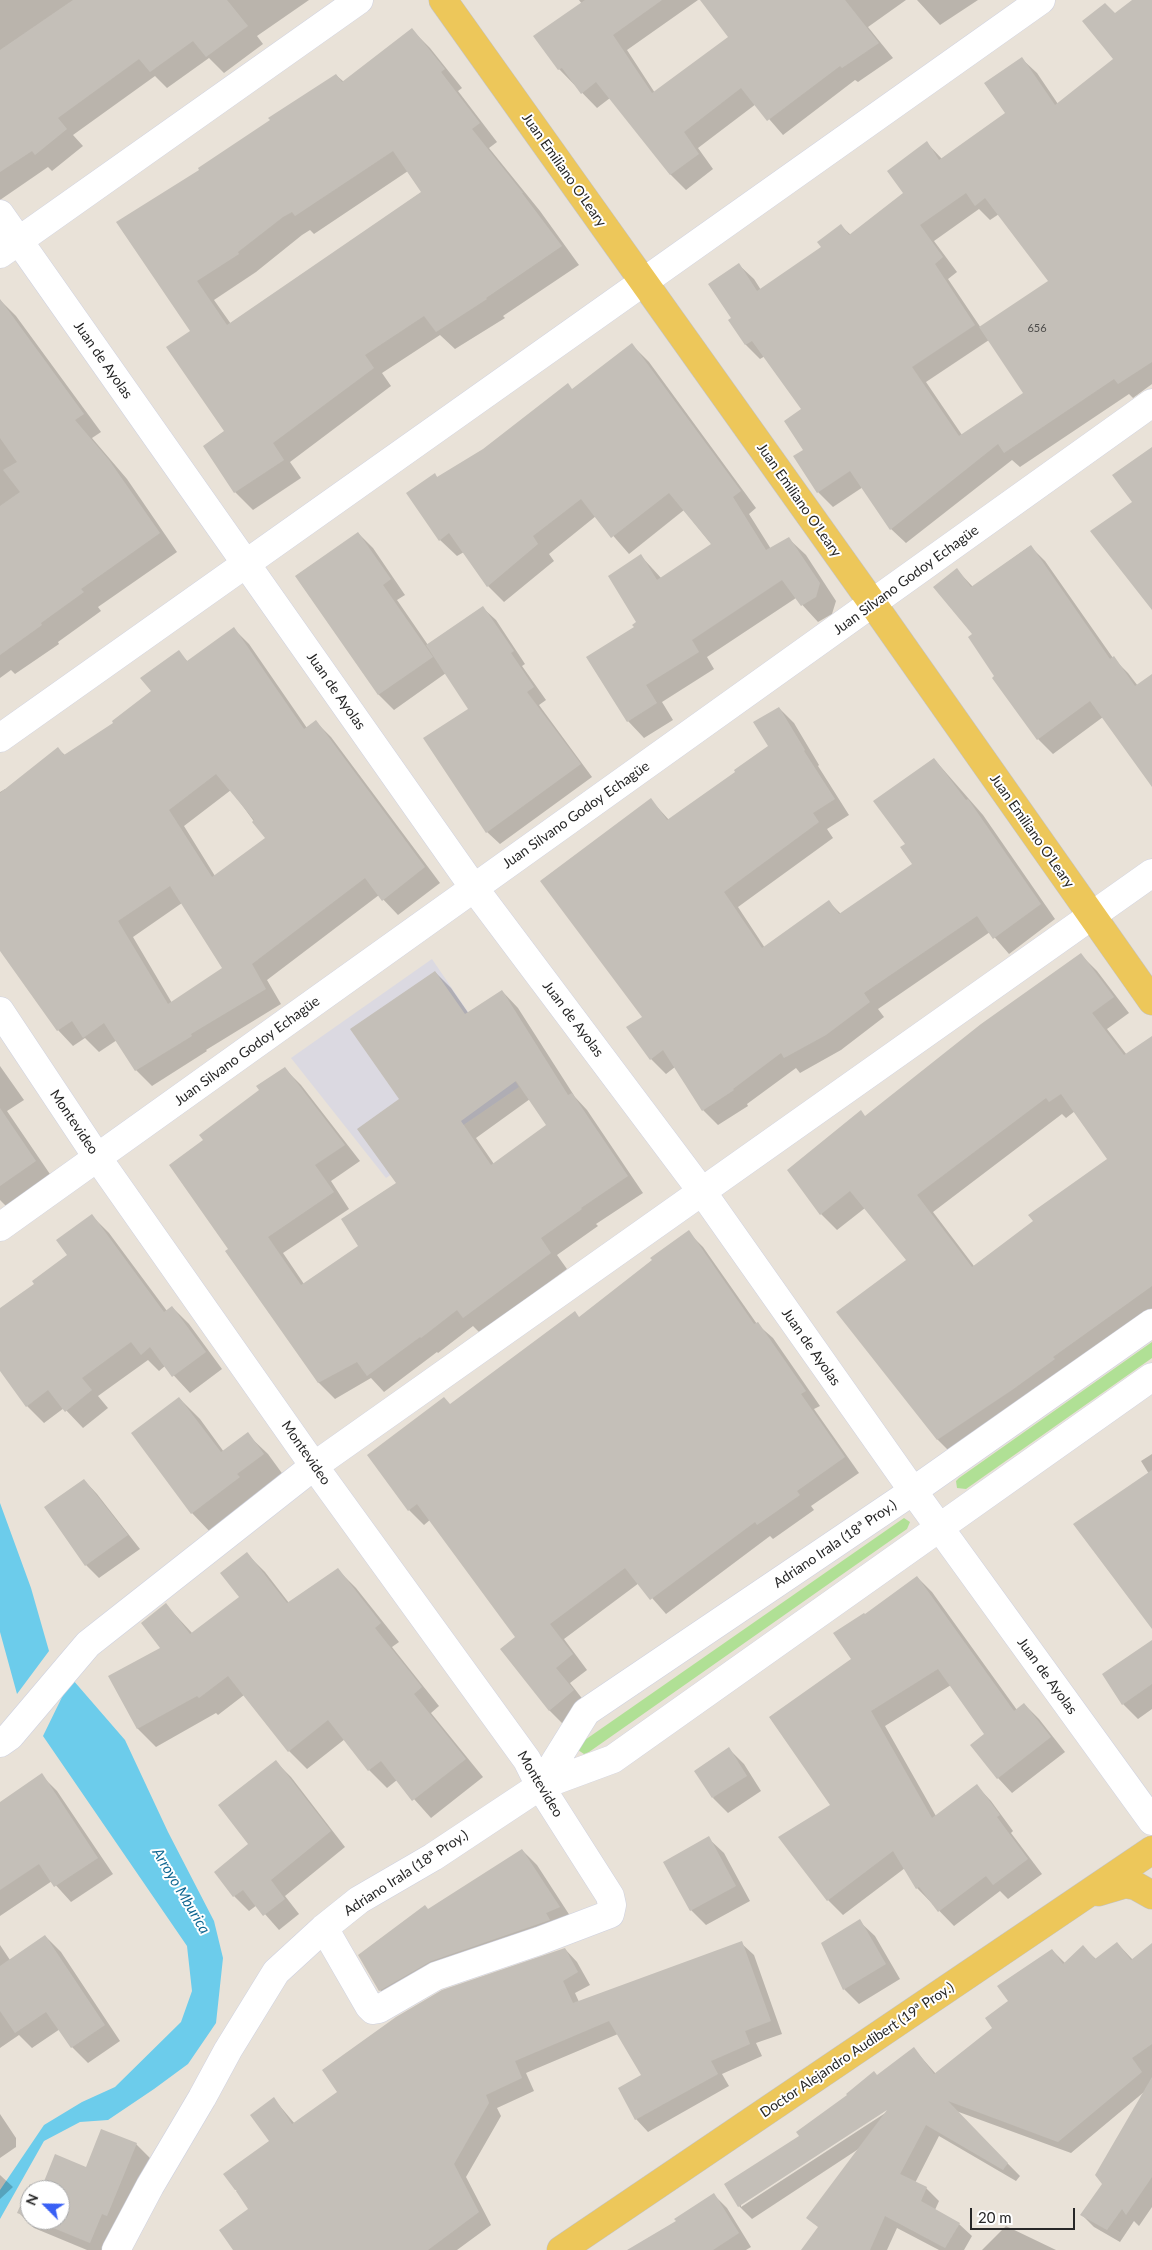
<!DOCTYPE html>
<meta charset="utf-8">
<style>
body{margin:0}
#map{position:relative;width:1152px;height:2250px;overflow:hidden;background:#e9e2d8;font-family:Lato,sans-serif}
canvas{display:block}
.north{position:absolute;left:20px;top:2180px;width:50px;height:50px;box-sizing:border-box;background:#fff;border:1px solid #a9a9a9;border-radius:50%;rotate:293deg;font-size:14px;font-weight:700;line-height:20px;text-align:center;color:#272727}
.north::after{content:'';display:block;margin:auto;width:18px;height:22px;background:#3960f5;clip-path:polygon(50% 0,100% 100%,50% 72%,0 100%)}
.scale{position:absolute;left:970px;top:2208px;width:105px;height:22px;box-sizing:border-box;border:2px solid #272727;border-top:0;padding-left:6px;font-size:15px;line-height:18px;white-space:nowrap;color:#272727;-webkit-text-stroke:4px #fff;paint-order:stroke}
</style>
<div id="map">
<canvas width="1152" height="2250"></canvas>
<div class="north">N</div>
<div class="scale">20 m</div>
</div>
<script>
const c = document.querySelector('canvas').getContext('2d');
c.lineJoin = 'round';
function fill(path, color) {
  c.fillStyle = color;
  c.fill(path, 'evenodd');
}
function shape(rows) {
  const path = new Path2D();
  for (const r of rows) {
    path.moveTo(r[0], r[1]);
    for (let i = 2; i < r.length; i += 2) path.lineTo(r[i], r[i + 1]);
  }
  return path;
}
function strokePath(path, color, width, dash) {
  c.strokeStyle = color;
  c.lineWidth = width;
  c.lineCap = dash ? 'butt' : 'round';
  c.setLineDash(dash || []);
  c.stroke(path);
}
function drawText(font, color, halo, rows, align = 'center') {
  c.font = font + ' Lato,sans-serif';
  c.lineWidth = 4;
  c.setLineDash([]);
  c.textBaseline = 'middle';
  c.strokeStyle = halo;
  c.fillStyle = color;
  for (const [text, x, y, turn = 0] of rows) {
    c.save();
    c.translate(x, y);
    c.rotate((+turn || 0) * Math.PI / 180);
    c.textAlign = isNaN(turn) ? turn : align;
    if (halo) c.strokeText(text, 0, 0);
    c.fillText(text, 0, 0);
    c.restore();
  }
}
const industrial = shape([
 [432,959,519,1087,386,1178,291,1058]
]);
const green = shape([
 [1152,1342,1152,1358,966,1489,957,1488,956,1481,959,1478],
 [904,1518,910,1522,907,1529,589,1752,584,1754,578,1750,582,1742]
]);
const water = shape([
 [0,1503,31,1588,49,1651,17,1694,0,1632],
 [73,1680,125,1740,168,1832,214,1921,223,1958,216,2023,188,2064,154,2089,108,2120,80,2122,44,2141,0,2219,0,2190,44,2125,82,2102,115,2087,181,2022,192,1991,187,1946,43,1736,64,1693]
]);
const shadow = shape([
 [0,0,309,0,257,36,263,44,224,73,209,58,167,88,155,76,73,135,83,146,52,171,48,167,0,200],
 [579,0,698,0,627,50,655,93,730,37,702,0,906,0,868,27,893,58,858,82,855,80,783,135,756,104,698,148,713,169,686,190,671,175,610,98,597,108,559,69,582,4],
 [917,0,978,0,940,25],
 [1134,0,1148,0,1152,4,1152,384,1133,398,1129,394,1020,467,1012,460,906,543,891,529,863,487,833,507,818,492,804,450,803,410,765,356,760,359,746,345,733,319,739,265,754,279,761,290,822,247,841,226,851,235,904,193,927,143,942,159,1007,114,1022,59,1037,73,1058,104,1115,59,1115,14],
 [979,209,990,220,999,214,1050,282,981,328,948,279,957,272,934,241],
 [989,340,1025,393,962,435,926,382],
 [412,30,430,48,462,88,458,91,497,142,489,148,540,211,579,265,503,316,505,318,455,349,440,335,382,373,391,386,290,462,301,478,253,510,235,492,226,432,192,332,201,170,336,75,344,82],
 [408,171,422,192,231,324,214,300,256,272,302,235,310,230,314,234],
 [0,300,16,316,101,432,92,438,127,479,177,552,98,607,101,611,58,642,59,644,15,674,11,670,0,678],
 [632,345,649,362,756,508,749,514,771,549,789,539,806,555,836,601,832,614,818,622,796,598,707,657,714,669,662,702,673,720,644,738,628,721,635,628,638,623,641,556,662,579,712,545,684,510,629,554,596,516,549,554,554,561,504,602,488,586,464,552,457,556,440,540,435,475,438,478,483,450,573,390],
 [358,533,373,548,405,595,397,600,428,645,483,608,496,620,525,664,522,666,546,700,539,705,592,777,500,844,487,832,470,709,446,673,394,710,379,695,296,576],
 [1030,546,1045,561,1113,658,1128,673,1138,686,1152,676,1152,784,1103,717,1053,754,1038,739,995,677,974,634,957,570,973,587],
 [234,629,249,644,307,728,316,722,331,737,440,883,398,915,379,895,267,980,281,1004,206,1050,207,1051,152,1086,136,1070,117,1040,99,1052,85,1038,73,1046,58,1030,0,944,0,792,5,789,6,790,58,749,65,755,115,723,153,692,179,652,188,662],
 [231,790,266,838,215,876,184,826],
 [182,903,224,968,172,1003,133,937],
 [779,708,794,723,819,765,818,766,849,815,827,829,833,838,738,907,765,948,829,902,841,914,914,865,907,844,934,759,983,815,1055,919,1009,954,990,932,878,1009,884,1017,841,1050,800,1073,796,1068,747,1104,748,1106,718,1125,703,1110,675,1067,666,1074,651,1059,628,1028,644,1017,651,800,669,820,737,772,769,747],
 [1081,955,1097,971,1129,1013,1107,1029,1127,1055,1152,1047,1152,1313,954,1456,938,1440,838,1312,908,1260,865,1208,837,1230,821,1214,866,1117],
 [1075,1111,1109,1160,1035,1221,974,1266,933,1212,1062,1114,1066,1118],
 [435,972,451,988,469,1014,502,991,518,1008,575,1097,587,1110,643,1193,596,1224,598,1226,557,1255,567,1269,480,1333,473,1326,438,1353,437,1352,384,1392,371,1378,335,1399,319,1383,226,1251,230,1249,205,1141,285,1069,301,1085,360,1161,331,1181,349,1209,283,1253,304,1284,360,1246,398,1183,400,1099],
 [530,1099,548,1126,494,1164,476,1138],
 [0,1066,24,1100,7,1111,54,1180,10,1210,0,1200],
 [92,1216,109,1233,167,1311,172,1307,189,1324,222,1369,190,1393,165,1366,159,1371,148,1360,98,1396,108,1408,83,1428,64,1408,44,1423,27,1406,0,1369,0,1310,35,1284,69,1255],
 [688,1232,703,1247,757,1324,773,1338,820,1406,814,1409,859,1473,811,1506,814,1510,773,1539,770,1536,666,1614,639,1583,564,1639,587,1670,570,1683,588,1706,564,1725,549,1710,517,1638,431,1519,424,1525,409,1510,369,1455,451,1405,580,1318],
 [179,1398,200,1419,224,1452,247,1434,268,1454,284,1476,212,1534,192,1513],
 [1152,1454,1152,1627,1149,1474,1141,1461],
 [84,1480,97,1494,140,1549,99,1578,86,1565],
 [247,1554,265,1572,289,1603,338,1570,356,1588,399,1642,392,1647,439,1706,431,1713,483,1777,431,1818,397,1780,387,1788,369,1770,345,1739,307,1769,289,1751,244,1695,218,1715,216,1713,156,1747,138,1729,110,1677,162,1648,166,1605,193,1634,241,1597],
 [917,1577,932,1592,1017,1710,1024,1704,1039,1719,1065,1752,1012,1793,998,1778,986,1734,951,1685,885,1726,936,1816,977,1786,991,1801,1013,1831,1011,1833,1042,1874,1008,1899,1000,1891,954,1926,917,1888,905,1868,843,1915,828,1900,780,1837,832,1805,853,1660,865,1615],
 [1152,1641,1152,1709,1138,1719,1123,1704],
 [729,1749,744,1764,761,1791,728,1813,713,1798],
 [276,1762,291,1777,345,1847,285,1896,299,1914,279,1930,257,1905,249,1911,234,1896],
 [41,1775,57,1791,113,1874,71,1902,52,1881,0,1916,0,1804],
 [708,1838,724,1853,750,1901,706,1925,691,1910],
 [522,1850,537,1865,574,1922,395,2006,380,1990,429,1911],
 [859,1921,875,1936,900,1979,859,2004,844,1989],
 [45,1936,61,1952,120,2041,88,2063,72,2047,60,2029,32,2048,19,2035,0,2048,0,1945,10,1960],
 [741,1943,754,1955,782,2034,756,2043,762,2056,722,2074,729,2086,648,2132,636,2119,643,2076,618,2034,526,2073,534,2091,497,2108,501,2116,466,2177,491,2225,457,2250,235,2250,250,2210,225,2174,270,2141,274,2099,295,2124,565,1949,577,1962,590,1985,575,1993,579,2002],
 [1117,1943,1133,1960,1152,1945,1152,2207,1139,2226,1134,2221,1120,2242,1094,2227,1082,2215,1104,2184,1144,2092,1071,2153,956,2111,1020,2176,1016,2181,939,2136,915,2183,926,2188,939,2201,935,2210,959,2224,972,2236,964,2250,939,2250,897,2228,887,2250,836,2250,860,2148,752,2219,739,2206,726,2184,801,2137,914,2049,936,2074,994,2028,1010,2002,1052,1950,1065,1963,1083,1947,1096,1959],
 [892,2106,893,2108,741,2207,741,2204],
 [0,2114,16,2138,16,2147,0,2158],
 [136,2144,151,2159,108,2250,87,2250,34,2228,19,2213,30,2186,40,2190,30,2190,30,2220,60,2220,60,2190,42,2190],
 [0,2175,13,2187,0,2199],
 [714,2195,727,2208,751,2247,746,2250,631,2250,678,2222],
 [1006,2226,1056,2250,982,2250]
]);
const building = shape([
 [73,0,227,0,248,26,206,57,193,41,150,72,139,59,58,118,67,129,35,155,32,151,0,172,0,50],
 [585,0,662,0,613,35,652,93,728,37,700,0,845,0,879,43,842,68,840,66,767,121,741,88,684,132,699,154,670,175,596,82,581,94,562,68,558,70,533,36],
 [1132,0,1152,0,1152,362,1118,384,1114,379,1004,453,998,444,890,530,850,471,817,493,793,456,803,450,784,421,801,409,752,341,745,345,728,320,731,318,708,284,739,263,757,291,821,247,817,242,841,224,849,235,903,193,887,171,927,141,939,160,1005,113,984,83,1022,57,1055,105,1113,59,1082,21,1105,3,1115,13],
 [966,193,975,206,985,198,1048,281,979,327,1023,393,959,436,912,367,975,325,935,264,943,257,920,225],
 [412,28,445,69,441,72,480,123,472,129,523,193,522,193,562,246,486,298,487,299,436,332,424,316,365,355,374,368,273,443,284,460,234,493,203,446,224,431,166,347,190,331,116,222,199,170,198,168,270,120,268,118,336,74,342,82],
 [393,151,421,192,227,325,197,281,239,254,238,252,283,217,292,212,295,216],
 [0,299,84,414,75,420,109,460,160,533,81,589,84,592,41,623,42,625,0,655,0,506,20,492,3,470,17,462,0,438],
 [632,343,741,491,733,497,766,550,789,537,820,583,816,597,801,606,782,580,692,640,699,652,646,685,657,703,627,722,586,657,634,627,632,625,636,622,608,576,641,554,657,580,711,544,669,493,611,538,581,499,533,536,538,544,487,587,449,533,439,541,406,493,435,473,437,477,483,449,568,383,572,389],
 [1152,447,1152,610,1090,531,1132,502,1112,475],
 [358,532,391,579,383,585,433,657,378,695,295,576],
 [1031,545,1110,659,1114,656,1135,686,1152,674,1152,787,1090,701,1037,740,992,678,994,676,968,637,972,634,933,587,957,568,971,587],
 [483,606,514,651,511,653,534,687,527,692,581,764,486,833,423,738,468,709,426,645],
 [234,627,304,729,316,720,425,867,382,901,365,878,252,964,266,989,191,1034,192,1036,135,1071,104,1023,83,1038,72,1021,57,1031,0,951,0,793,58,747,64,755,113,723,112,721,151,691,140,678,179,650,187,661],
 [216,774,254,820,252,822,265,838,212,877,169,810],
 [170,886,222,968,168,1004,118,921],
 [779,707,805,750,804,751,835,799,813,813,819,822,724,892,762,948,829,900,839,914,912,864,900,847,905,844,873,801,934,758,966,800,968,799,1041,904,993,939,977,916,864,993,870,1002,826,1035,784,1058,781,1053,733,1089,734,1090,702,1111,663,1050,650,1060,626,1027,642,1017,540,881,651,798,667,820,735,772,734,770,768,746,753,722],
 [1081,953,1114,997,1092,1013,1124,1055,1152,1036,1152,1286,1053,1357,1055,1359,1012,1390,937,1440,836,1312,906,1260,850,1191,820,1215,787,1170,861,1110,865,1116,981,1024],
 [1061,1094,1107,1159,1028,1215,1033,1221,972,1267,917,1195,1046,1098,1049,1102],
 [435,971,465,1014,502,990,568,1095,572,1093,628,1176,581,1208,582,1209,541,1238,551,1253,463,1318,457,1310,421,1338,420,1337,367,1376,357,1362,318,1383,225,1251,228,1249,169,1165,203,1140,199,1135,259,1090,256,1086,285,1067,345,1145,315,1165,334,1192,268,1237,301,1285,358,1246,341,1219,396,1183,357,1129,399,1099,350,1029],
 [516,1081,546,1125,491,1165,461,1121],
 [0,1108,36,1161,0,1186],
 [92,1214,164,1312,172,1306,206,1352,172,1377,150,1347,141,1355,131,1342,82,1378,92,1390,65,1412,48,1390,26,1407,0,1371,0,1308,34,1284,32,1281,67,1255,56,1240],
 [689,1230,754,1324,758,1322,806,1391,801,1394,845,1457,797,1491,800,1495,757,1525,755,1522,650,1600,625,1568,550,1624,573,1654,556,1668,574,1690,549,1711,500,1649,515,1637,417,1504,408,1511,367,1455,444,1397,450,1404,575,1311,579,1317,652,1260,650,1258],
 [179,1397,221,1452,248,1432,264,1454,237,1474,240,1477,191,1514,131,1433],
 [1152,1470,1152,1629,1073,1524],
 [84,1479,128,1535,85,1566,44,1507],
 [247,1552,287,1603,338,1568,381,1623,375,1628,422,1687,414,1694,466,1759,412,1801,381,1761,368,1771,328,1720,288,1752,228,1676,199,1698,197,1696,137,1729,108,1676,160,1648,141,1623,166,1603,190,1634,239,1597,220,1573],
 [917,1576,1014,1711,1024,1703,1051,1737,997,1779,970,1745,984,1734,938,1669,871,1711,932,1818,977,1784,1000,1815,997,1817,1028,1859,993,1885,986,1876,938,1912,919,1887,916,1889,893,1851,827,1901,778,1837,830,1805,769,1717,851,1659,833,1633,864,1613,865,1614],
 [1152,1640,1152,1684,1122,1705,1102,1674],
 [729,1747,747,1776,712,1798,694,1771],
 [276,1760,331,1831,271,1880,285,1899,263,1916,243,1890,233,1897,214,1872,248,1844,218,1805],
 [42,1773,98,1858,54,1887,39,1864,0,1890,0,1802],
 [709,1836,736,1886,690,1911,663,1862],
 [522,1849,560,1907,546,1913,550,1920,431,1961,379,1991,358,1955,425,1905,428,1909],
 [860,1919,886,1964,843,1990,821,1943],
 [45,1935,105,2025,71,2048,46,2012,15,2033,0,2011,0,1966],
 [742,1941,771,2021,745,2031,750,2044,711,2061,718,2074,635,2120,618,2088,641,2075,609,2021,515,2061,522,2078,486,2095,489,2103,454,2164,479,2212,428,2250,233,2250,219,2230,248,2209,236,2191,237,2190,235,2190,223,2174,269,2141,250,2115,274,2097,292,2124,337,2092,322,2070,396,2017,442,1990,565,1948,578,1972,563,1981,573,2003],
 [1117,1942,1131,1960,1152,1943,1152,2044,1132,2058,1142,2072,1058,2142,948,2101,1008,2163,1003,2170,926,2125,900,2174,927,2187,921,2201,960,2223,945,2248,885,2216,870,2250,801,2250,818,2227,806,2218,887,2110,738,2207,724,2184,799,2136,796,2132,847,2095,846,2094,874,2071,877,2075,914,2047,934,2074,992,2028,985,2018,1008,2001,997,1986,1052,1949,1063,1964,1083,1945,1095,1959],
 [1152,2077,1152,2177,1126,2215,1122,2209,1107,2230,1080,2215,1102,2184,1095,2175],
 [101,2129,137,2143,107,2216,102,2214,90,2243,34,2220,60,2220,60,2190,30,2190,30,2218,17,2213,30,2184,41,2189,55,2154,86,2167],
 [714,2193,739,2233,713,2250,627,2250,676,2221,674,2219]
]);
const street = shape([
 [0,214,474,888,703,1193,913,1491,1152,1821],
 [0,254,359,0],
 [0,738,1041,0],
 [0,1011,97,1157,314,1466,527,1760,540,1786,610,1896,612,1905,610,1914,539,1941,436,1976,379,2009,373,2010,369,2006,324,1928],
 [0,1227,1152,403],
 [0,1743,10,1736,88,1644,314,1466,1152,873],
 [540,1786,586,1712,913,1491,1152,1323],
 [116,2250,150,2186,202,2098,228,2050,276,1972,324,1928,359,1900,433,1857,540,1786,613,1759,1152,1377]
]);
const primary = shape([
 [443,0,873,604,1152,1001],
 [1098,1892,1125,1884,1136,1886,1152,1895],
 [561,2250,1152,1850]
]);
const numberNames = [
 ["656",1037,328]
];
const streetNames = [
 ["Juan Emiliano O'Leary",564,170,55],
 ["Juan de Ayolas",103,360,55],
 ["Juan Emiliano O'Leary",799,500,55],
 ["Juan Silvano Godoy Echagüe",906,580,-36],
 ["Juan de Ayolas",336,691,55],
 ["Juan Silvano Godoy Echagüe",576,815,-35],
 ["Juan Emiliano O'Leary",1032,831,55],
 ["Juan de Ayolas",573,1019,53],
 ["Juan Silvano Godoy Echagüe",247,1051,-36],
 ["Montevideo",74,1122,56],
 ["Juan de Ayolas",811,1347,55],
 ["Montevideo",306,1453,55],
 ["Adriano Irala (18ª Proy.)",835,1544,-34],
 ["Juan de Ayolas",1047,1676,54],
 ["Montevideo",540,1784,59],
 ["Adriano Irala (18ª Proy.)",406,1873,-33],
 ["Doctor Alejandro Audibert (19ª Proy.)",857,2050,-34]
];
const waterNames = [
 ["Arroyo Mburica",181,1891,59]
];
fill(industrial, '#dbd9e1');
fill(green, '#b0e095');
fill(water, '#6ccceb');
fill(shadow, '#0003');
fill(building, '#c4bfb8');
strokePath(street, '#ced1e0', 29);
strokePath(primary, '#c3c3c3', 29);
strokePath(street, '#fff', 28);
strokePath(primary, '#edc75a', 28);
drawText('11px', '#4e4d4b', null, numberNames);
drawText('14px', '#272727', '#fff', streetNames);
drawText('italic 15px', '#106892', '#fff', waterNames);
</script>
